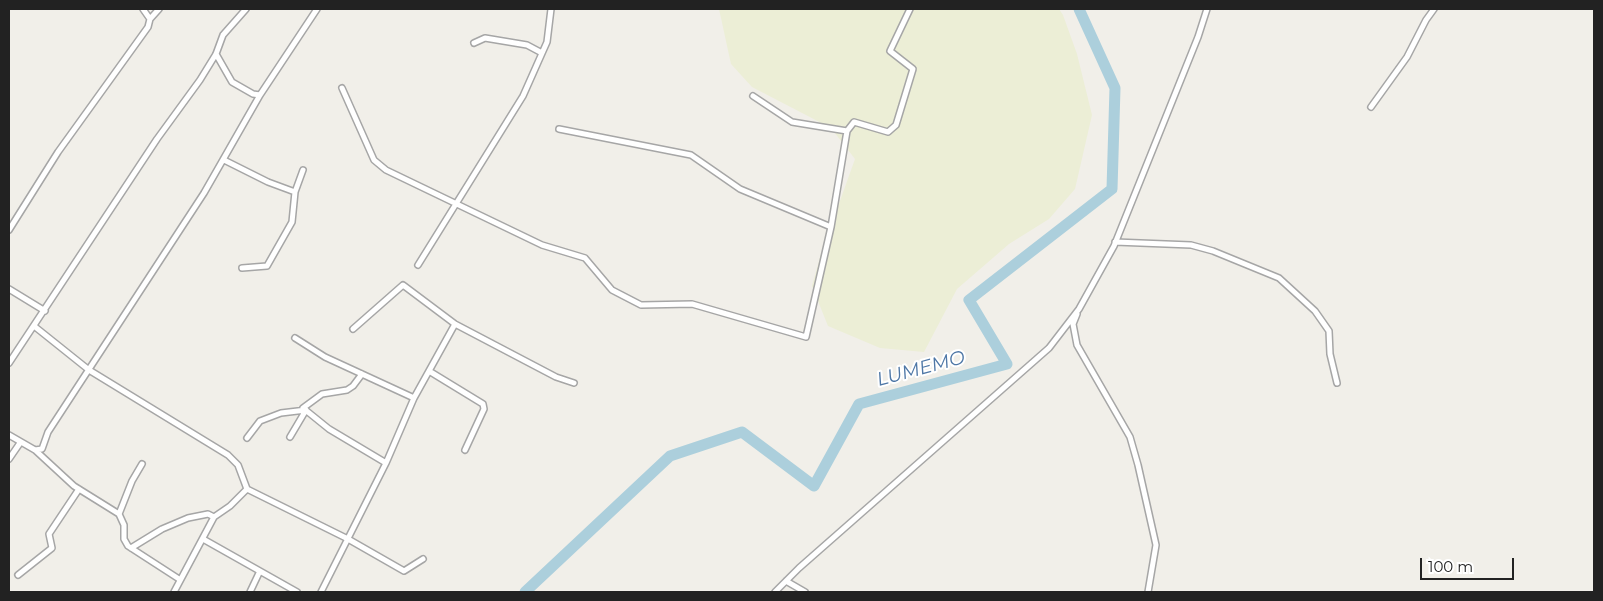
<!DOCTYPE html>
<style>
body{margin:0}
#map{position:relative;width:1603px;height:601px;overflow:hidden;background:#f1efe9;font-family:Montserrat,sans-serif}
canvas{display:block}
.frame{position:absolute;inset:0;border:10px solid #222;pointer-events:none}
.scale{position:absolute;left:1420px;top:558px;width:94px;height:22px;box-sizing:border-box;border:2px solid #222;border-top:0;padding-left:6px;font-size:15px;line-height:18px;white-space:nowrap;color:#222;-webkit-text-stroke:4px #fff;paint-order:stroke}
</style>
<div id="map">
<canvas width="1603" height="601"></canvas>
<div class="frame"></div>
<div class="scale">100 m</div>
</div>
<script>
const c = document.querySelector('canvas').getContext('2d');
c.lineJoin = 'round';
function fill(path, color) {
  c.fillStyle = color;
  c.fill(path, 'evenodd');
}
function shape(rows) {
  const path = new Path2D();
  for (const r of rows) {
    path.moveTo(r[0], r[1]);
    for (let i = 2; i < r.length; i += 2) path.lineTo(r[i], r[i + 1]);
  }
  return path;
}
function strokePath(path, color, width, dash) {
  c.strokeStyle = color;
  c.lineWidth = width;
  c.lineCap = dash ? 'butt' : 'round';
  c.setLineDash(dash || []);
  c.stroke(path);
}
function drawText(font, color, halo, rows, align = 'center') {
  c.font = font + ' Montserrat,sans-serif';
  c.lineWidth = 4;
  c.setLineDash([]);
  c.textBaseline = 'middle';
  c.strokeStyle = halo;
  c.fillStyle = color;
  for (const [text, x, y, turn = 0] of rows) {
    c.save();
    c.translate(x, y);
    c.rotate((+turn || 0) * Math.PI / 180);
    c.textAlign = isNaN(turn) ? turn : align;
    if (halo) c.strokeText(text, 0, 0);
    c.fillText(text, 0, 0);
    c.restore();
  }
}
const farmland = shape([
 [719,9,1059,9,1063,15,1077,54,1092,115,1075,189,1049,219,1009,244,957,289,924,352,880,348,828,326,812,286,821,254,855,159,831,128,752,87,731,64]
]);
const river = shape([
 [525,592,670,456,742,432,814,486,859,404,1007,364,969,300,1112,189,1115,88,1079,9]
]);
const street = shape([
 [150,19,159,9],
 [474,43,485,38,527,45,542,53],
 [216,54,232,82,253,94,260,95],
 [342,88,374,160,386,170,542,245,585,258,612,290,641,305,692,304,806,337,831,227,847,131,792,122,753,96],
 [1371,107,1407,57,1426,20,1434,9],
 [559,129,691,155,740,189,831,227],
 [847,131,854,122,888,132,896,125,913,69,890,51,910,9],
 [224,160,268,182,295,192],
 [9,230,58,152,148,27,150,19,143,9],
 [1115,242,1191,245,1213,251,1279,278,1315,311,1329,331,1330,354,1337,383],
 [418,265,523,96,547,42,551,9],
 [242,268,267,266,292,222,295,192,303,170],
 [9,289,45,311],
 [1077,314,1073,324,1077,345,1130,437,1138,465,1156,545,1148,592],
 [34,326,89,370,228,455,238,465,247,489,348,539,404,571,423,559],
 [353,329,403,285,455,324,556,377,574,383],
 [295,338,325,357,414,398],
 [9,363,157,139,200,80,216,54,223,35,246,9],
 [429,371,483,404,484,409,465,450],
 [362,374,353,386,347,390,322,394,303,408,329,429,386,463],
 [9,435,35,450,42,449,48,432,204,193,260,95,317,9],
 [290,437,306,410],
 [247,438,260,421,281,413,306,410],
 [35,450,74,486,119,514,124,525,124,539,128,546,179,579],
 [9,459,20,443],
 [119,514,132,481,142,464],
 [203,539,297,592],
 [131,548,162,529,188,518,208,514,214,517],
 [18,575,52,548,49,534,79,489],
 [786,581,805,592],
 [174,592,214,517,230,506,247,489],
 [250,592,259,573],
 [321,592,386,463,414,398,455,324],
 [775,592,799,568,1049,348,1079,309,1114,246,1198,37,1207,9]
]);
const waterNames = [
 ["LUMEMO",921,369,-15]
];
fill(farmland, '#eceed6');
strokePath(river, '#accfdc', 11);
strokePath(street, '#a6a6a6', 8);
strokePath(street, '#fff', 5);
drawText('italic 19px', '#4e77a6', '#fff', waterNames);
</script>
